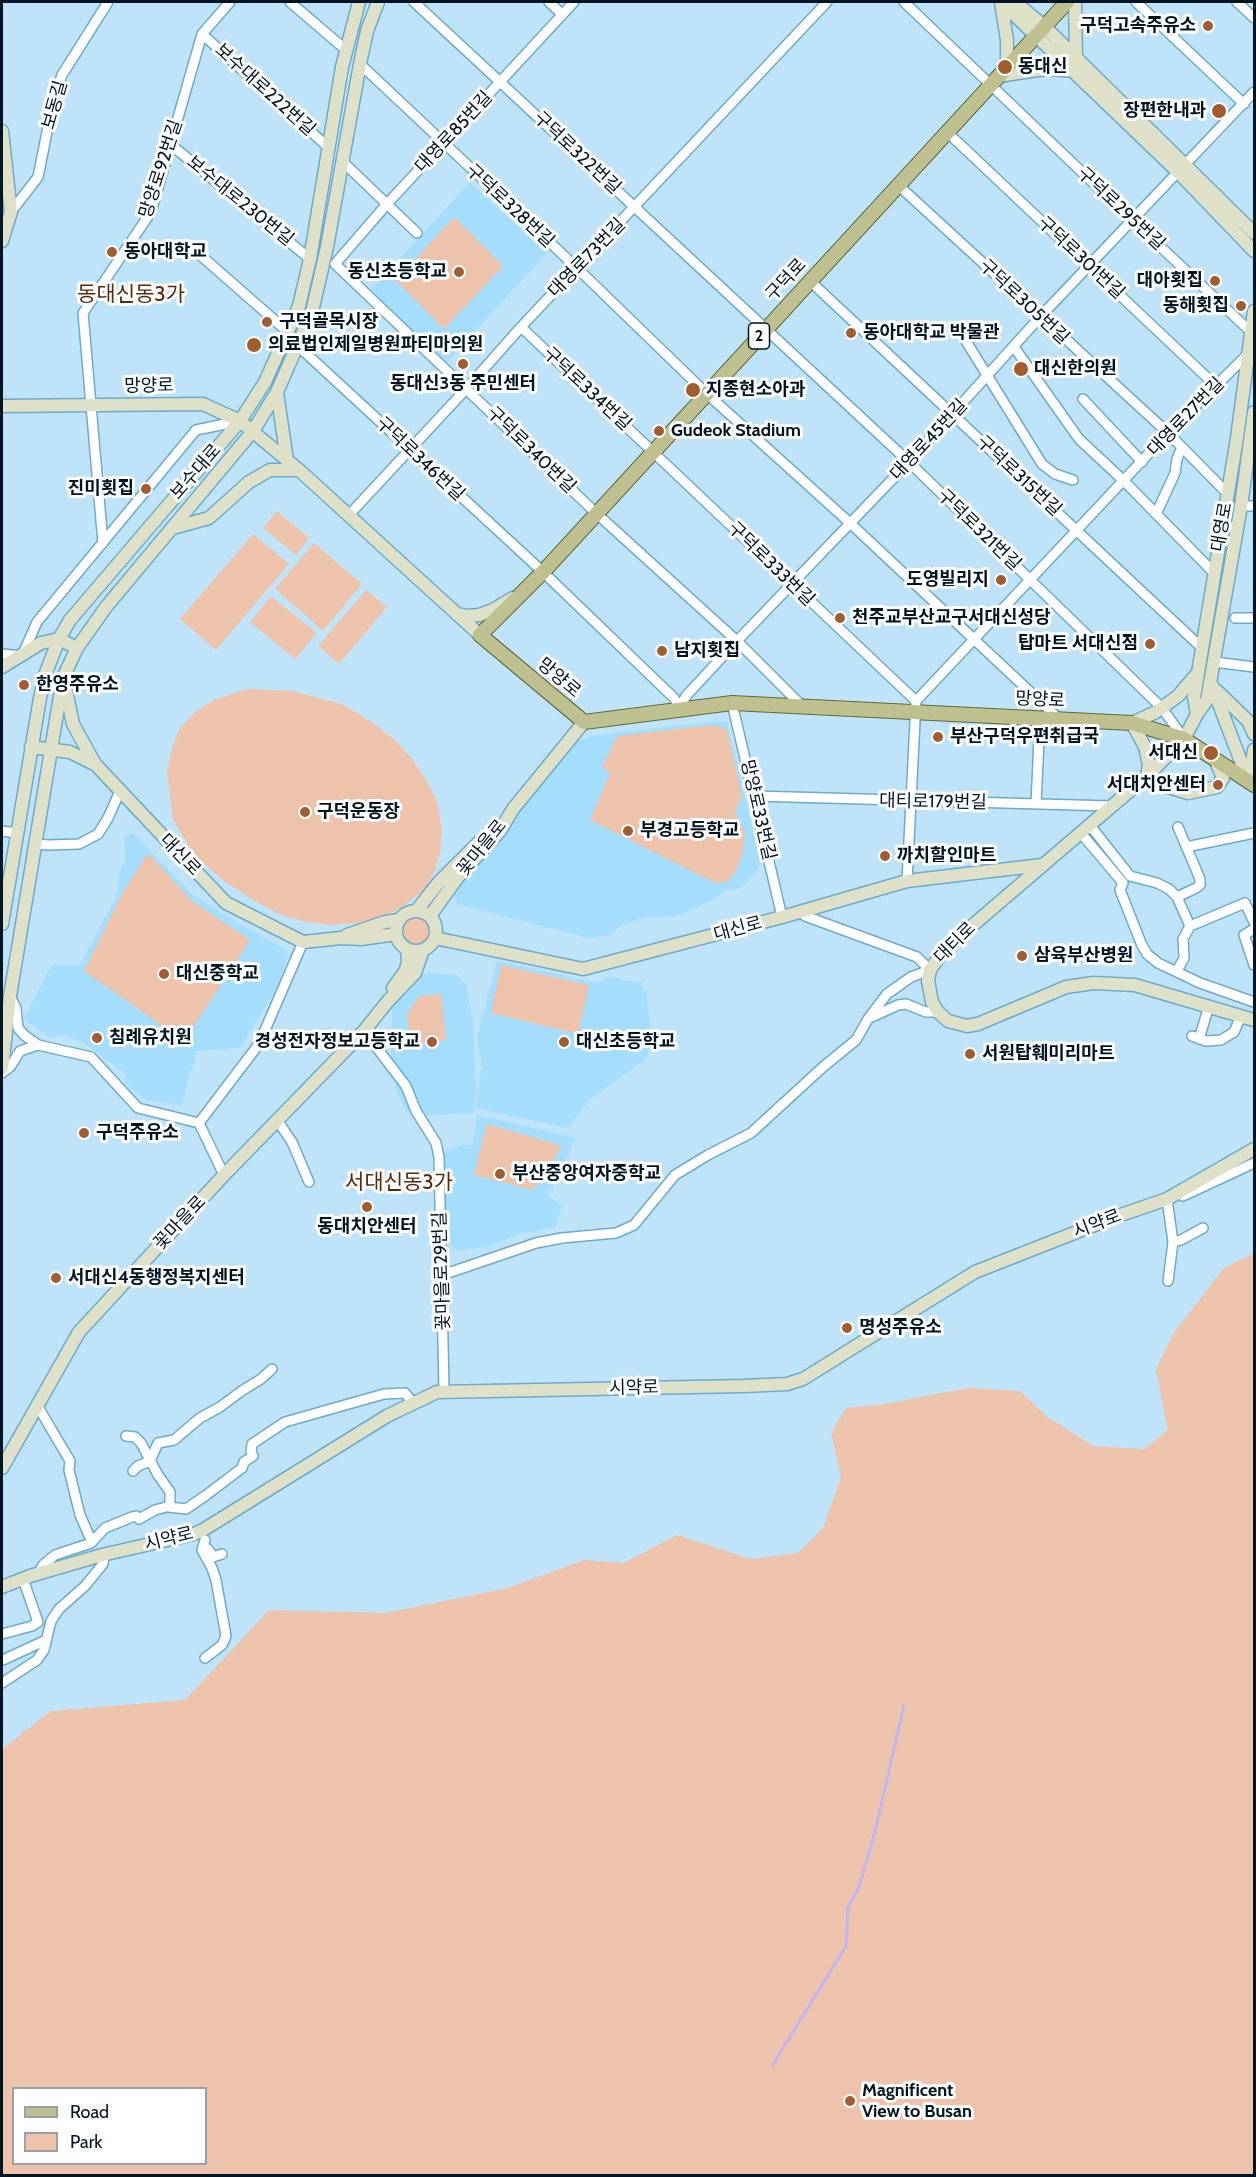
<!DOCTYPE html>
<meta charset="utf-8">
<style>
body{margin:0}
#map{position:relative;width:1256px;height:2177px;overflow:hidden;background:#bfe4f9;font-family:Cabin,sans-serif}
canvas{display:block}
.frame{position:absolute;inset:0;border:3px solid #001521;pointer-events:none}
.legend{position:absolute;left:12px;top:2087px;width:195px;height:78px;box-sizing:border-box;background:#fff;border:2px solid #99a1a6;margin:0;padding:8px 10px;list-style:none;font-size:18px;color:#001521}
.legend li{display:flex;align-items:center;gap:12px;height:30px}
.legend b{width:30px;border:2px solid #99a1a6}
</style>
<div id="map">
<canvas width="1256" height="2177"></canvas>
<div class="frame"></div>
<ul class="legend">
<li><b style="height:8px;background:#bec08f"></b>Road</li>
<li><b style="height:16px;background:#eec3ab"></b>Park</li>
</ul>
</div>
<script>
const c = document.querySelector('canvas').getContext('2d');
c.lineJoin = 'round';
function fill(path, color) {
  c.fillStyle = color;
  c.fill(path, 'evenodd');
}
function shape(rows) {
  const path = new Path2D();
  for (const r of rows) {
    if (r.length === 3) {
      path.moveTo(r[0] + r[2], r[1]);
      path.arc(r[0], r[1], r[2], 0, 2 * Math.PI);
      continue;
    }
    path.moveTo(r[0], r[1]);
    for (let i = 2; i < r.length; i += 2) path.lineTo(r[i], r[i + 1]);
  }
  return path;
}
function strokePath(path, color, width, dash) {
  c.strokeStyle = color;
  c.lineWidth = width;
  c.lineCap = dash ? 'butt' : 'round';
  c.setLineDash(dash || []);
  c.stroke(path);
}
function drawText(font, color, halo, rows, align = 'center') {
  c.font = font + ' Cabin,"Noto Sans KR",sans-serif';
  c.lineWidth = 6;
  c.setLineDash([]);
  c.textBaseline = 'middle';
  c.strokeStyle = halo;
  c.fillStyle = color;
  for (const [text, x, y, turn = 0] of rows) {
    c.save();
    c.translate(x, y);
    c.rotate((+turn || 0) * Math.PI / 180);
    c.textAlign = isNaN(turn) ? turn : align;
    if (halo) c.strokeText(text, 0, 0);
    c.fillText(text, 0, 0);
    c.restore();
  }
}
const built = shape([
 [470,182,547,253,444,365,370,291],
 [712,722,727,722,760,860,758,870,741,888,724,891,716,898,679,916,643,918,619,927,611,935,588,938,457,904,453,891,576,741,597,735],
 [133,833,192,894,234,921,289,951,279,983,240,1048,197,1051,181,1105,146,1100,124,1083,127,1075,84,1043,65,1035,50,1038,24,1019,51,965,80,965,116,897,120,871,126,860,124,837],
 [497,961,598,983,606,976,641,983,646,994,650,1021,650,1046,646,1059,587,1102,568,1128,475,1108,482,1067,477,1037],
 [428,973,457,975,466,985,473,1019,476,1091,473,1113,420,1116,407,1112,396,1089,391,1056,392,1008,409,978],
 [477,1115,576,1138,548,1196,562,1205,556,1227,519,1234,486,1247,459,1251,442,1241,440,1210,443,1152,465,1144,472,1145]
]);
const green = shape([
 [454,217,503,266,444,329,396,281],
 [277,511,309,538,296,555,263,528],
 [253,534,289,564,216,650,180,619],
 [314,543,362,584,323,631,275,589],
 [366,590,387,607,339,664,318,646],
 [271,596,317,633,295,659,250,622],
 [247,689,293,691,341,704,372,722,395,740,411,758,427,781,438,805,442,831,440,853,434,873,424,890,402,907,380,919,356,923,331,925,306,922,281,915,253,900,222,880,193,853,173,820,167,771,172,749,179,730,195,712,214,700],
 [712,725,727,729,742,796,735,812,745,832,743,853,736,870,727,882,715,883,590,820,610,773,602,767,617,736],
 [148,853,192,901,250,940,184,1041,84,971,122,894],
 [416,931,13],
 [501,965,589,985,578,1034,491,1013],
 [441,994,446,1040,410,1046,407,1014,419,996],
 [487,1124,562,1146,533,1190,474,1175],
 [1254,1253,1254,2175,2,2175,2,1749,51,1711,185,1700,269,1610,386,1613,508,1588,584,1560,624,1563,677,1535,751,1559,798,1553,823,1528,841,1477,831,1433,846,1408,884,1404,968,1388,1020,1391,1046,1416,1093,1446,1144,1449,1168,1430,1156,1370,1173,1334,1224,1268],
 [14,2088,206,2088,206,2164,14,2164]
]);
const stream = shape([
 [772,2066,846,1946,848,1907,859,1887,875,1832,904,1705]
]);
const street = shape([
 [290,2,346,50],
 [414,2,909,462,1162,708,1184,739],
 [549,2,562,14],
 [904,2,1131,219,1251,332,1254,332],
 [1136,2,1244,104],
 [1237,2,1254,18],
 [202,34,328,147],
 [360,64,577,268,706,393,850,523,1059,719],
 [947,132,1215,385],
 [170,144,310,259],
 [342,161,417,233],
 [898,185,1168,433,1228,494],
 [11,212,38,177,54,97,62,75,108,2],
 [199,254,288,332],
 [335,264,596,513,737,641,801,705],
 [335,264,387,204,574,2],
 [810,281,1202,648],
 [521,327,916,701],
 [961,333,1042,464,1055,474,1073,480],
 [298,346,543,572,674,698,680,708,686,696,737,641,909,462,1040,317,1254,92],
 [1014,347,1079,439,1124,481,1214,573],
 [1083,399,1142,462],
 [1241,506,1254,506],
 [1156,514,1175,473,1177,459,1182,447],
 [348,516,467,388,521,327,827,2],
 [103,543,83,313,151,212,202,34,230,2],
 [1235,618,1254,618],
 [2,654,22,656,37,622,196,430,240,421],
 [1214,662,1254,667],
 [732,703,782,917],
 [755,796,1111,806],
 [1036,804,1040,718],
 [1089,824,1130,876,1157,883,1169,889,1177,897,1190,926,1245,903,1254,922],
 [2,831,17,833],
 [1080,832,1123,883,1120,890,1141,943,1147,954,1158,963,1200,983,1254,1002],
 [36,844,49,845,79,844,98,834,108,818,120,791],
 [1186,847,1254,833],
 [907,881,916,701,1168,433,1248,354],
 [1177,897,1196,888,1200,885,1200,879,1178,827],
 [1254,929,1244,935,1254,965],
 [1177,971,1184,958,1183,939,1190,926],
 [10,996,16,1008,18,1028,24,1035,38,1045,91,1057,138,1108,199,1123],
 [872,1017,898,1005,906,1004,926,1012,938,1012],
 [364,1031,406,1086,416,1111,436,1143,439,1157,444,1390],
 [1192,1036,1206,1041,1221,1040,1234,1032,1241,1016],
 [1199,1039,1209,1006],
 [2,1073,10,1067,20,1051,38,1045],
 [277,1120,292,1142,309,1182],
 [199,1123,259,1044,303,942],
 [199,1123,224,1175],
 [1183,1196,1254,1163],
 [1167,1199,1173,1242,1168,1281],
 [1173,1242,1181,1240,1203,1228],
 [442,1270,451,1272,536,1243,562,1238,616,1233,634,1225,675,1175,708,1155,751,1133,823,1067,856,1040,868,1019,887,994,911,977,930,970,917,957,805,916,802,911],
 [37,1405,70,1461,69,1470,80,1515,92,1542],
 [133,1471,138,1466,150,1461,158,1443,174,1440,200,1418,220,1407,243,1390,261,1379,272,1369],
 [169,1507,186,1509,205,1496,242,1468,244,1462,253,1456,251,1451,252,1444,285,1422,384,1394,405,1393,413,1403],
 [205,1540,202,1550,212,1568,216,1580,226,1636,222,1645,205,1658],
 [208,1549,213,1557,222,1554],
 [39,1573,43,1565,55,1555,91,1543,105,1528,132,1517,136,1516,139,1519,155,1510,170,1506,170,1492,158,1475,141,1443,135,1437,126,1436],
 [2,1634,32,1626,38,1622,23,1579],
 [3,1660,46,1640],
 [2,1683,37,1660,44,1650,51,1621,59,1609,85,1586,103,1564,104,1554]
]);
const secondary = shape([
 [1001,2,1179,173,1254,251],
 [1001,2,1007,40,1007,68],
 [1015,2,1044,26,1254,233],
 [1075,2,1076,58],
 [998,76,1038,70,1052,69,1073,71],
 [2,131,11,212,2,241],
 [277,392,287,460],
 [2,406,203,404,240,421,299,470,480,635],
 [1254,412,1241,506,1207,700,1197,714,1184,739,1147,776,945,949,930,970,928,981,932,1002,938,1012,948,1021,967,1026,978,1024,1066,987,1094,983,1135,985,1254,1020],
 [173,528,209,518,249,482,270,470,299,470],
 [457,614,467,616,479,615,493,610,513,598],
 [2,667,41,643,59,639,77,648],
 [1196,675,1178,696,1156,712,1132,723,1145,747,1149,765,1147,776,1168,787,1188,793,1217,787,1223,778,1215,759],
 [1211,683,1248,780],
 [65,686,73,724,95,764],
 [1217,691,1248,721,1254,734],
 [1197,714,1194,697,1237,438,1254,311],
 [31,747,70,752,96,765,226,903,303,942,341,938,361,939,396,934],
 [1249,779,1254,750],
 [417,910,439,882,478,843],
 [416,931,20],
 [430,916,458,877,500,831,513,809,584,722],
 [2,924,40,698,45,675,59,639,70,620,240,421,265,382,299,306,310,259,342,67,359,2],
 [347,935,385,922,399,920],
 [435,938,583,969,782,917,907,881,1042,865],
 [393,988,406,970,408,960,407,949],
 [2,1068,10,996,63,678,77,648,106,607,253,431,277,392,312,312,327,247,360,64,367,31,378,2],
 [2,1468,79,1332,224,1175,364,1031,388,1001,415,973,423,950],
 [2,1587,30,1576,102,1555,194,1534,203,1530,387,1416,437,1392,744,1386,787,1384,803,1379,975,1272,1115,1217,1167,1199,1254,1149]
]);
const primary = shape([
 [1067,2,543,572,480,635,584,722,732,703,1132,723,1184,739,1254,785]
]);
const markers = [
 [1208,26,6,"#a15c2f"],
 [1005,67,8,"#a15c2f"],
 [1219,111,8,"#a15c2f"],
 [112,252,6,"#a15c2f"],
 [459,272,6,"#a15c2f"],
 [1215,281,6,"#a15c2f"],
 [1241,306,6,"#a15c2f"],
 [267,322,6,"#a15c2f"],
 [851,333,6,"#a15c2f"],
 [254,345,8,"#a15c2f"],
 [463,364,6,"#a15c2f"],
 [1021,369,8,"#a15c2f"],
 [693,390,8,"#a15c2f"],
 [659,431,6,"#a15c2f"],
 [146,489,6,"#a15c2f"],
 [1001,580,6,"#a15c2f"],
 [840,618,6,"#a15c2f"],
 [1150,644,6,"#a15c2f"],
 [662,651,6,"#a15c2f"],
 [24,685,6,"#a15c2f"],
 [938,737,6,"#a15c2f"],
 [1211,753,8,"#a15c2f"],
 [1218,785,6,"#a15c2f"],
 [305,812,6,"#a15c2f"],
 [628,831,6,"#a15c2f"],
 [885,856,6,"#a15c2f"],
 [1022,956,6,"#a15c2f"],
 [164,974,6,"#a15c2f"],
 [97,1038,6,"#a15c2f"],
 [432,1042,6,"#a15c2f"],
 [564,1042,6,"#a15c2f"],
 [970,1054,6,"#a15c2f"],
 [84,1133,6,"#a15c2f"],
 [500,1174,6,"#a15c2f"],
 [367,1207,6,"#a15c2f"],
 [56,1278,6,"#a15c2f"],
 [847,1328,6,"#a15c2f"],
 [850,2101,6,"#a15c2f"]
];
const shields = [
 [759,336,21]
];
const shieldNames = [
 ["2",759,336]
];
const poiNames = [
 ["구덕고속주유소",1196,26,"right"],
 ["동대신",1018,67],
 ["장편한내과",1206,111,"right"],
 ["동아대학교",124,252],
 ["동신초등학교",447,272,"right"],
 ["대아횟집",1203,281,"right"],
 ["동해횟집",1229,306,"right"],
 ["구덕골목시장",279,322],
 ["동아대학교 박물관",863,333],
 ["의료법인제일병원파티마의원",268,345],
 ["대신한의원",1034,369],
 ["동대신3동 주민센터",463,384,"center"],
 ["지종현소아과",706,390],
 ["Gudeok Stadium",671,431],
 ["진미횟집",134,489,"right"],
 ["도영빌리지",989,580,"right"],
 ["천주교부산교구서대신성당",852,618],
 ["탑마트 서대신점",1138,644,"right"],
 ["남지횟집",674,651],
 ["한영주유소",36,685],
 ["부산구덕우편취급국",950,737],
 ["서대신",1198,753,"right"],
 ["서대치안센터",1206,785,"right"],
 ["구덕운동장",317,812],
 ["부경고등학교",640,831],
 ["까치할인마트",897,856],
 ["삼육부산병원",1034,956],
 ["대신중학교",176,974],
 ["침례유치원",109,1038],
 ["경성전자정보고등학교",420,1042,"right"],
 ["대신초등학교",576,1042],
 ["서원탑훼미리마트",982,1054],
 ["구덕주유소",96,1133],
 ["부산중앙여자중학교",512,1174],
 ["동대치안센터",367,1227,"center"],
 ["서대신4동행정복지센터",68,1278],
 ["명성주유소",859,1328],
 ["Magnificent",862,2091],
 ["View to Busan",862,2112]
];
const streetNames = [
 ["보수대로222번길",265,90,42],
 ["보동길",55,105,-74],
 ["대영로85번길",454,132,-47],
 ["구덕로322번길",577,153,43],
 ["망양로92번길",161,169,-72],
 ["보수대로230번길",240,201,39],
 ["구덕로328번길",510,206,43],
 ["구덕로295번길",1121,209,43],
 ["대영로73번길",587,258,-46],
 ["구덕로301번길",1081,258,43],
 ["구덕로",786,280,-47],
 ["구덕로305번길",1024,302,43],
 ["망양로",149,386,-1],
 ["구덕로334번길",587,389,43],
 ["대영로27번길",1186,417,-46],
 ["대영로45번길",929,440,-47],
 ["구덕로340번길",531,450,44],
 ["구덕로346번길",420,459,43],
 ["보수대로",196,472,-49],
 ["구덕로315번길",1019,476,43],
 ["대영로",1222,527,-80],
 ["구덕로321번길",979,530,44],
 ["구덕로333번길",771,564,44],
 ["망양로",559,678,40],
 ["망양로",1040,700,3],
 ["대티로179번길",933,802,1],
 ["망양로33번길",758,810,77],
 ["꽃마을로",482,848,-51],
 ["대신로",180,855,46],
 ["대신로",738,929,-15],
 ["대티로",955,943,-45],
 ["꽃마을로",180,1223,-47],
 ["시약로",1097,1224,-21],
 ["꽃마을로29번길",442,1271,-92],
 ["시약로",634,1388,-1],
 ["시약로",169,1539,-14]
];
const quarterNames = [
 ["동대신동3가",131,295],
 ["서대신동3가",399,1183]
];
fill(built, '#a5defd');
fill(green, '#eec3ab');
strokePath(stream, '#bfb5f4', 3);
strokePath(street, '#6cabcc', 12);
strokePath(secondary, '#6cabcc', 15);
strokePath(primary, '#5f6938', 16);
strokePath(street, '#fff', 9);
strokePath(secondary, '#dee0c7', 12);
strokePath(primary, '#bec08f', 14);
for (const [x, y, r, color] of markers) {
  const dot = new Path2D();
  dot.arc(x, y, r, 0, 2 * Math.PI);
  c.fillStyle = color;
  c.fill(dot);
  strokePath(dot, '#fff', 2);
}
for (const [x, y, w] of shields) {
  const box = new Path2D();
  box.roundRect(x - w / 2, y - 13, w, 26, 4.5);
  c.fillStyle = '#fff';
  c.fill(box);
  strokePath(box, '#001521', 1.5);
}
drawText('bold 16px', '#001521', null, shieldNames);
drawText('bold 18px', '#001521', '#fff', poiNames, 'left');
drawText('18px', '#001521', '#fff', streetNames);
drawText('21px', '#582b09', '#fff', quarterNames);
</script>
